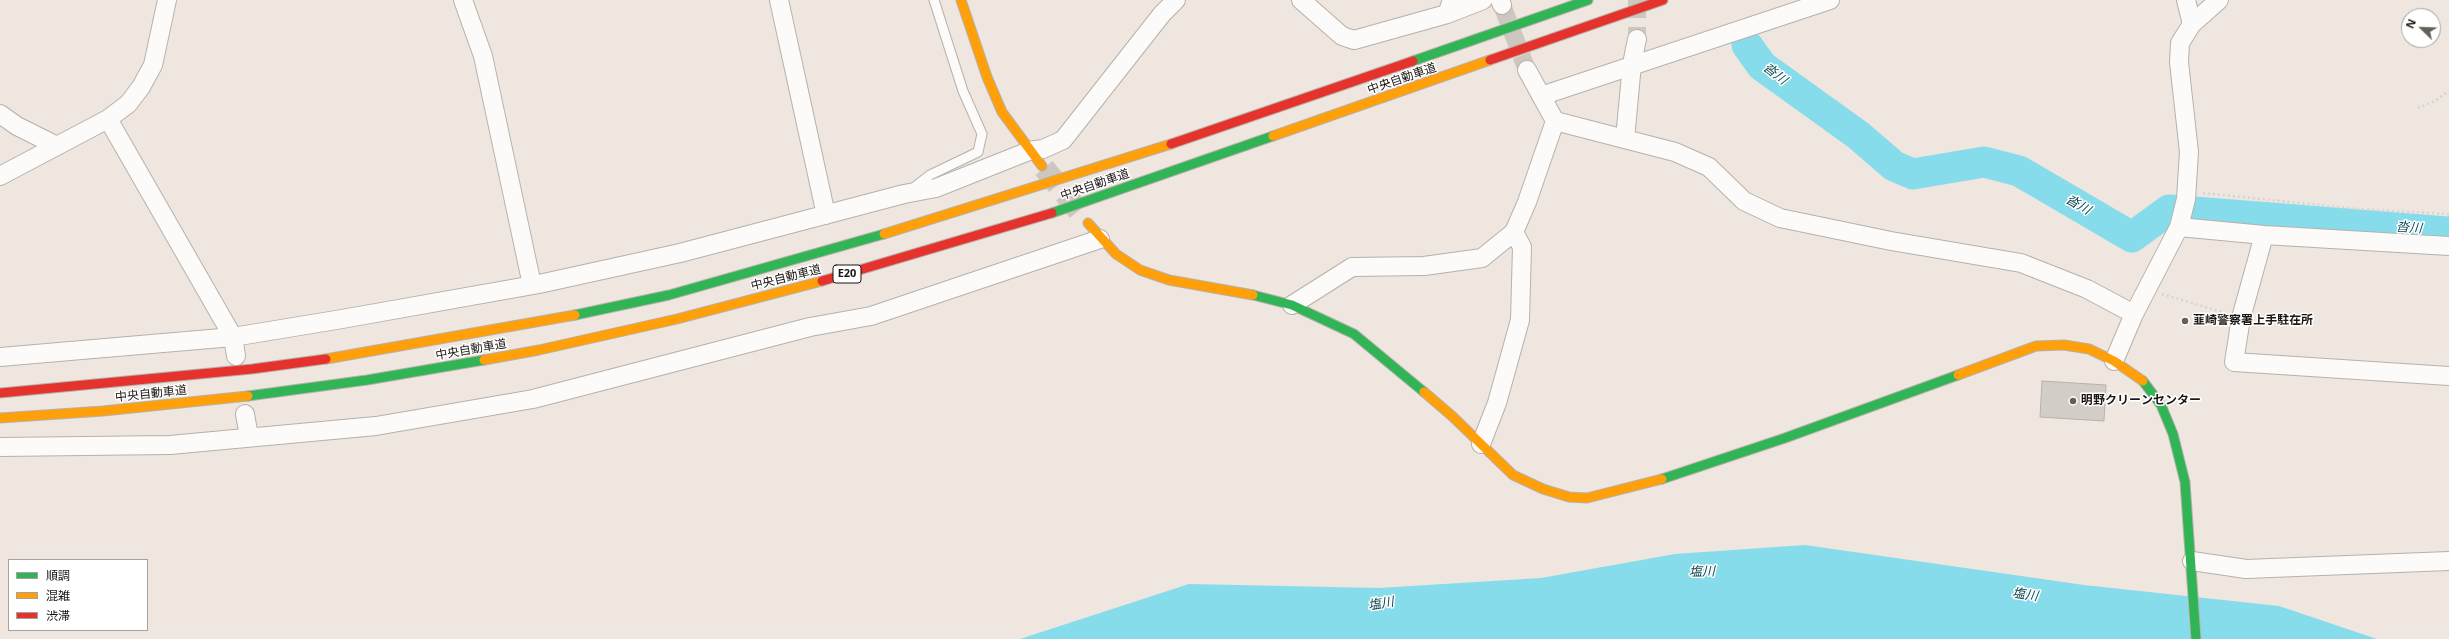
<!DOCTYPE html>
<meta charset="utf-8">
<style>
body{margin:0}
#map{position:relative;width:2449px;height:639px;overflow:hidden;background:#eee6df;font-family:"Open Sans","Noto Sans JP",sans-serif}
canvas{display:block}
.legend{position:absolute;left:8px;top:559px;width:140px;height:72px;box-sizing:border-box;background:#fff;border:1px solid #a4a2a0;margin:0;padding:5px 7px;list-style:none;font-size:12px;color:#1b1612}
.legend li{display:flex;align-items:center;gap:8px;height:20px}
.legend b{width:20px;border:1px solid #a4a2a0}
.north{position:absolute;left:2401px;top:8px;width:40px;height:40px;box-sizing:border-box;background:#fff;border:1px solid #a4a2a0;border-radius:50%;rotate:293deg;font-size:11px;font-weight:700;line-height:16px;text-align:center;color:#1b1612}
.north::after{content:'';display:block;margin:auto;width:14px;height:18px;background:#655f5a;clip-path:polygon(50% 0,100% 100%,50% 72%,0 100%)}
</style>
<div id="map">
<canvas width="2449" height="639"></canvas>
<ul class="legend">
<li><b style="height:5px;background:#30b455"></b>順調</li>
<li><b style="height:5px;background:#ff9f0a"></b>混雑</li>
<li><b style="height:5px;background:#e5322d"></b>渋滞</li>
</ul>
<div class="north">N</div>
</div>
<script>
const c = document.querySelector('canvas').getContext('2d');
c.lineJoin = 'round';
function fill(path, color) {
  c.fillStyle = color;
  c.fill(path, 'evenodd');
}
function shape(rows) {
  const path = new Path2D();
  for (const r of rows) {
    path.moveTo(r[0], r[1]);
    for (let i = 2; i < r.length; i += 2) path.lineTo(r[i], r[i + 1]);
  }
  return path;
}
function strokePath(path, color, width, dash) {
  c.strokeStyle = color;
  c.lineWidth = width;
  c.lineCap = dash ? 'butt' : 'round';
  c.setLineDash(dash || []);
  c.stroke(path);
}
function drawText(font, color, halo, rows, align = 'center') {
  c.font = font + ' "Open Sans","Noto Sans JP",sans-serif';
  c.lineWidth = 3;
  c.setLineDash([]);
  c.textBaseline = 'middle';
  c.strokeStyle = halo;
  c.fillStyle = color;
  for (const [text, x, y, turn = 0] of rows) {
    c.save();
    c.translate(x, y);
    c.rotate((+turn || 0) * Math.PI / 180);
    c.textAlign = isNaN(turn) ? turn : align;
    if (halo) c.strokeText(text, 0, 0);
    c.fillText(text, 0, 0);
    c.restore();
  }
}
const water = shape([
 [1805,545,2084,585,2279,606,2377,639,1020,639,1189,584,1379,588,1541,578,1675,554]
]);
const river = shape([
 [1747,45,1762,66,1858,135,1894,166,1913,174,1984,162,2019,171,2132,237,2169,210,2449,232]
]);
const building = shape([
 [2042,381,2106,385,2104,421,2040,417,2042,381]
]);
const streetTunnel = shape([
 [1637,0,1637,39],
 [1502,5,1527,70]
]);
const secondaryTunnel = shape([
 [1044,168,1085,219]
]);
const path = shape([
 [2418,108,2435,101,2449,91],
 [2203,193,2358,209,2449,214],
 [2162,294,2225,313]
]);
const lane = shape([
 [912,189,930,175,978,152,982,134,963,91,934,0]
]);
const street = shape([
 [167,0,153,65,141,87,128,104,108,119,233,337,236,356],
 [463,0,483,56,532,285],
 [779,0,826,215],
 [1301,0,1342,36,1354,40,1447,14],
 [1452,0,1447,14,1483,0],
 [1500,0,1502,5],
 [2186,0,2192,24],
 [1527,70,1555,121,1675,152,1709,167,1744,201,1780,218,1891,241,2021,263,2087,289,2134,314],
 [1541,96,1830,0],
 [0,114,17,126,57,146],
 [1625,139,1632,64,1637,39],
 [0,176,108,119],
 [2179,227,2264,235,2449,246],
 [2264,235,2241,318,2234,362,2449,376],
 [1292,305,1352,267,1424,266,1482,258,1514,232,1527,202,1555,121],
 [0,357,233,337,342,319,539,284,680,253,904,194,936,188,1029,151,1043,149,1063,140,1162,14,1176,0],
 [2114,361,2134,314,2179,227,2186,199,2189,152,2179,62,2180,43,2192,24,2219,0],
 [245,414,249,437],
 [1481,444,1497,403,1520,320,1522,247,1514,232],
 [0,447,170,445,376,426,533,399,810,327,871,316,1100,239],
 [2192,561,2246,569,2449,561]
]);
const fast = shape([
 [1413,61,1588,0],
 [1052,213,1273,136],
 [1253,295,1292,305,1354,334,1424,392],
 [575,315,669,295,884,234],
 [2143,381,2161,405,2173,434,2185,482,2196,639],
 [248,396,367,380,484,360],
 [1662,479,1785,438,1958,375]
]);
const slow = shape([
 [961,0,987,77,1002,112,1042,166],
 [1273,136,1490,60],
 [1088,223,1116,254,1140,270,1169,280,1253,295],
 [884,234,1171,144],
 [326,359,575,315],
 [484,360,539,350,677,319,822,281],
 [1958,375,2036,346,2064,345,2089,349,2114,361,2143,381],
 [1424,392,1452,416,1513,475,1543,489,1569,497,1587,498,1662,479],
 [0,418,103,411,248,396]
]);
const jam = shape([
 [1490,60,1663,0],
 [1171,144,1413,61],
 [822,281,1052,213],
 [0,393,252,369,326,359]
]);
const markers = [
 [2185,321,4,"#655f5a"],
 [2073,401,4,"#655f5a"]
];
const shields = [
 [847,274,28]
];
const shieldNames = [
 ["E20",847,274]
];
const streetNames = [
 ["中央自動車道",1402,79,-19],
 ["中央自動車道",1095,185,-19],
 ["中央自動車道",786,278,-14],
 ["中央自動車道",471,350,-10],
 ["中央自動車道",151,394,-6]
];
const poiNames = [
 ["韮崎警察署上手駐在所",2193,321],
 ["明野クリーンセンター",2081,401]
];
const waterNames = [
 ["沓川",1775,74,38],
 ["沓川",2078,205,30],
 ["沓川",2409,228,4],
 ["塩川",1702,572,-1],
 ["塩川",2025,595,8],
 ["塩川",1381,604,-9]
];
fill(water, '#87dcec');
strokePath(river, '#87dcec', 31);
fill(building, '#d3cdc7');
strokePath(building, '#b7b1ac', 1);
strokePath(streetTunnel, '#cec7c0', 18, [18, 9]);
strokePath(secondaryTunnel, '#cec7c0', 22, [22, 11]);
strokePath(lane, '#b7b1ab', 11);
strokePath(street, '#b7b1ab', 20);
strokePath(fast, '#b7b1ab', 11);
strokePath(slow, '#b7b1ab', 11);
strokePath(jam, '#b7b1ab', 11);
strokePath(path, '#d6d4d2', 2.5, [2, 3]);
strokePath(lane, '#fcfbfa', 9);
strokePath(street, '#fcfbfa', 18);
strokePath(fast, '#30b455', 9);
strokePath(slow, '#ff9f0a', 9);
strokePath(jam, '#e5322d', 9);
for (const [x, y, r, color] of markers) {
  const dot = new Path2D();
  dot.arc(x, y, r, 0, 2 * Math.PI);
  c.fillStyle = color;
  c.fill(dot);
  strokePath(dot, '#fff', 1.5);
}
for (const [x, y, w] of shields) {
  const box = new Path2D();
  box.roundRect(x - w / 2, y - 9, w, 18, 3);
  c.fillStyle = '#fff';
  c.fill(box);
  strokePath(box, '#1b1612', 1);
}
drawText('bold 11px', '#1b1612', null, shieldNames);
drawText('12px', '#1b1612', '#fff', streetNames);
drawText('bold 12px', '#1b1612', '#fff', poiNames, 'left');
drawText('italic 13px', '#0c4650', '#fff', waterNames);
</script>
